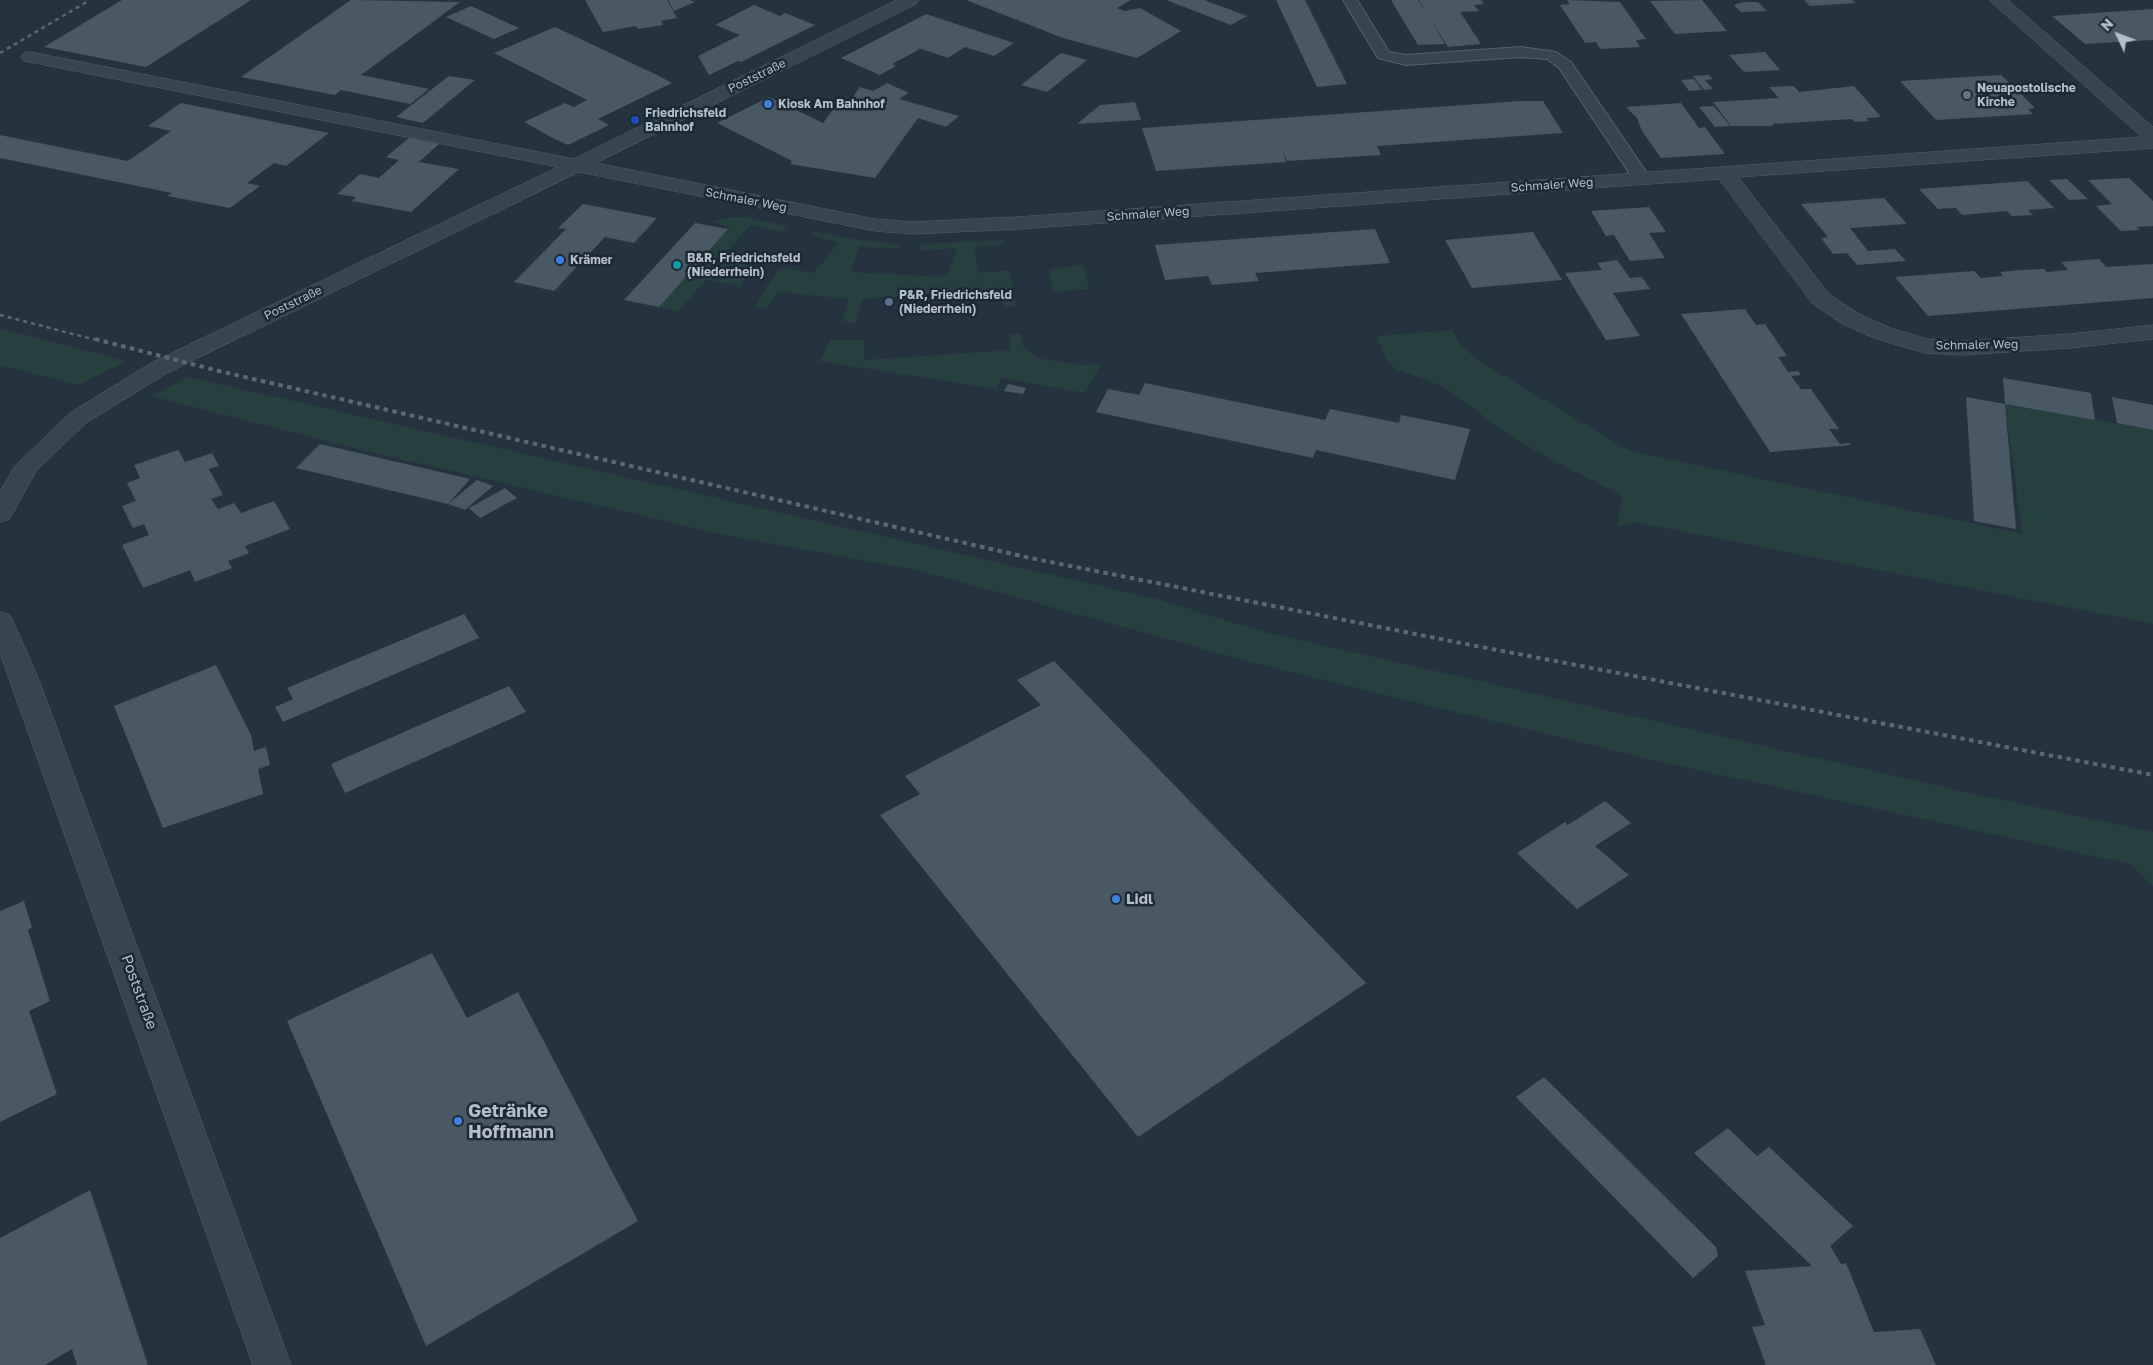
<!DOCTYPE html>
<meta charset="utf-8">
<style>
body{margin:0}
#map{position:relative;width:2153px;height:1365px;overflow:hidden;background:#24333f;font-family:"Golos Text",sans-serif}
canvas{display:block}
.north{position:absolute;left:2093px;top:10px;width:50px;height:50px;-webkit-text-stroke:4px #1d2934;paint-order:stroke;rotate:313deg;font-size:14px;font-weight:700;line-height:20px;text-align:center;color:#b4bfca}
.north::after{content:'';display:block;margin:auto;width:18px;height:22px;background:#b4bfca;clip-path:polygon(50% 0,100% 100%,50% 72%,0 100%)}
</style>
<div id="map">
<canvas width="2153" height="1365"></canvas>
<div class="north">N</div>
</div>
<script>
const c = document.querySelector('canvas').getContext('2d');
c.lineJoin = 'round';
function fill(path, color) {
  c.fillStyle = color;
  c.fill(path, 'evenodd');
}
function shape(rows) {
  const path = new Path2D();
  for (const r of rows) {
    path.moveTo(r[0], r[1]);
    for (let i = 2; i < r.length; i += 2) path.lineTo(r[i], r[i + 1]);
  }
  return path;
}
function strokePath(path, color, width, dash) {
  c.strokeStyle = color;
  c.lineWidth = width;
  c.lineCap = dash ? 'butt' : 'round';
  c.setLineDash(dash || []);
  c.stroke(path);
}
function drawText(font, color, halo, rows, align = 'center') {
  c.font = font + ' "Golos Text",sans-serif';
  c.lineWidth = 5;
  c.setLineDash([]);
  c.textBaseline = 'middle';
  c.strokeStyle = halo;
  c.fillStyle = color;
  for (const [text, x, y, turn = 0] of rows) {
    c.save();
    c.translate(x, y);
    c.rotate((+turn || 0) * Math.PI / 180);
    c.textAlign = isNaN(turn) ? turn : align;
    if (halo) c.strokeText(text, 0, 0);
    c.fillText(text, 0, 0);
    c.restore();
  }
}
const green = shape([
 [731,217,742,217,787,226,781,232,752,224,723,255,754,260,741,286,705,280,678,312,659,307,730,227,710,222],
 [813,231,860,240,899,244,899,249,860,246,850,272,946,277,957,248,919,251,921,244,1003,240,1004,245,974,247,978,273,1010,270,1016,307,1004,307,998,288,862,299,856,323,841,323,849,299,779,292,766,308,755,307,780,267,814,273,838,243,810,235],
 [1083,265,1089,289,1053,292,1049,269],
 [0,328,127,361,78,385,0,365],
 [1452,330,1463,347,1479,361,1630,451,2022,534,2005,404,2153,430,2153,624,1634,522,1617,528,1622,496,1534,450,1504,431,1444,387,1396,369,1387,362,1377,336],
 [1010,334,1021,334,1023,346,1037,358,1084,365,1101,364,1085,393,1002,378,996,389,819,361,831,340,864,340,864,360,1011,350],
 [189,377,1161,600,1260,631,1974,794,2153,832,2153,886,2130,864,1652,760,1247,661,917,570,724,535,337,444,151,396]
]);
const building = shape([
 [122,0,251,0,146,67,44,47],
 [351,0,460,2,361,75,429,89,410,104,341,90,335,95,241,77],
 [585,0,667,0,677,18,661,21,663,25,638,29,636,26,603,32],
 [668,0,690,0,695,2,674,11],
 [966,0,1131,0,1117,8,1125,11,1140,8,1181,31,1137,58,1063,38],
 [1166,0,1204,0,1247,16,1231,25],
 [1276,0,1305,0,1347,84,1317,87],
 [1391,0,1418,0,1427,14,1419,0,1481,0,1484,4,1474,5,1479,11,1460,12,1481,44,1448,47,1431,20,1445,44,1418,45],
 [1567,0,1620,2,1646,39,1636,40,1640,47,1600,49,1596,42,1585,43,1560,5,1570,4],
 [1702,0,1727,31,1675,34,1650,1],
 [1804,0,1852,0,1855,3,1810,6],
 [1743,2,1758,2,1767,11,1741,12,1734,5],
 [754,5,780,16,785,13,815,25,741,62,738,61,709,75,698,56,740,35,715,25],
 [471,6,519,28,494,39,446,17],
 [2153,9,2153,40,2085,44,2052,16],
 [926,14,1014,43,994,56,965,47,948,58,916,47,920,49,892,64,896,66,880,75,841,58],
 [555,27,657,75,672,83,598,119,609,125,568,145,551,137,524,122,565,103,574,107,587,100,494,53],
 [1765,52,1780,70,1744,72,1729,55],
 [1061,53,1087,60,1047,92,1021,85],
 [1709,75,1713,79,1705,80,1713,89,1704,90,1693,76],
 [2001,75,2035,108,2028,109,2033,114,1936,120,1900,81],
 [449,76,475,80,423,123,396,117],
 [1694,79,1702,90,1689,91,1681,80],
 [887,83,909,93,899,99,959,116,946,127,918,118,875,178,790,164,792,161,717,123,769,97,823,123,841,99,850,101,860,87,873,91],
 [1794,86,1799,92,1854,86,1881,117,1866,118,1869,121,1855,122,1852,119,1772,124,1774,126,1731,126,1713,102,1779,98,1769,87],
 [1520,101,1543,101,1563,133,1377,146,1381,155,1287,161,1283,151,1286,162,1156,171,1142,128],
 [1135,102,1141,120,1077,124,1100,105],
 [181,103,329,133,286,166,274,163,247,183,260,186,230,208,167,196,172,193,0,158,0,135,128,161,171,131,148,126],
 [1681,103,1699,128,1705,127,1725,154,1661,158,1642,131,1637,118,1626,107],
 [1714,106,1730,126,1715,127,1699,107],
 [409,138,439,144,419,162,459,169,411,212,352,201,356,197,337,194,360,174,379,178,399,160,386,157],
 [2129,178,2153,201,2153,226,2136,227,2140,230,2121,231,2096,206,2112,204,2088,180],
 [2067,179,2088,199,2069,200,2049,180],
 [2027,181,2054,208,2028,210,2033,215,2012,216,2007,211,1962,215,1956,208,1938,209,1919,189],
 [1884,198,1907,224,1850,228,1868,251,1895,249,1906,261,1857,265,1847,253,1833,254,1821,238,1828,237,1801,204],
 [583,204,657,218,634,243,605,237,554,291,514,282,566,229,558,228],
 [1649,207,1666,232,1649,233,1665,258,1630,261,1614,235,1606,236,1591,211],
 [695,223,728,229,659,307,624,300],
 [1375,229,1390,263,1255,273,1259,281,1212,285,1208,276,1165,280,1155,245],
 [1533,232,1562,280,1472,288,1445,240],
 [2099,259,2106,267,2153,264,2153,298,1928,316,1895,277,1974,271,1981,278,2003,276,2000,272,2021,270,2044,269,2047,272,2068,270,2061,262],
 [1617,260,1630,278,1642,277,1650,289,1613,293,1640,336,1606,340,1565,273,1602,270,1597,263],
 [1745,309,1756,325,1765,324,1787,356,1778,357,1788,372,1798,371,1801,375,1791,376,1801,389,1811,389,1839,429,1829,429,1840,444,1849,443,1851,445,1770,452,1681,314],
 [2003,378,2091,393,2095,420,2005,404],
 [1145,383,1325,420,1330,409,1399,423,1401,415,1470,429,1455,480,1316,450,1313,458,1096,412,1108,389,1139,395],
 [1008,384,1026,388,1023,394,1004,391],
 [1966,397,2005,404,2016,529,1974,521],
 [2112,397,2153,405,2153,430,2117,423],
 [320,444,470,479,448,504,296,468],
 [178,450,185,462,212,453,219,466,209,469,223,495,211,499,218,509,234,503,241,513,274,501,290,529,245,546,249,553,228,561,232,568,195,582,190,570,143,588,122,545,149,535,144,524,133,528,122,506,136,501,127,483,140,478,134,465],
 [477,480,493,486,465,510,448,504],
 [505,488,517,498,480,518,469,508],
 [464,614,479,638,283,722,275,707,293,699,287,688],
 [1054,661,1366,983,1138,1137,880,815,920,794,905,776,1041,705,1017,680],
 [216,665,251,735,254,751,266,747,270,765,258,769,263,794,163,828,114,706],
 [509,686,526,712,345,793,331,764],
 [1605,801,1631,823,1595,846,1629,875,1577,909,1517,853,1565,822,1568,825],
 [24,901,32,928,28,930,50,1001,29,1011,57,1094,0,1122,0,911],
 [432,953,467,1018,518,992,638,1221,426,1346,287,1021],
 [1544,1077,1716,1247,1718,1256,1693,1278,1516,1097],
 [1728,1128,1757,1156,1769,1147,1853,1226,1830,1246,1841,1264,1846,1263,1874,1332,1920,1329,1936,1365,1766,1365,1752,1327,1765,1325,1745,1271,1812,1266,1694,1153],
 [90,1190,148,1365,77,1365,72,1349,45,1365,0,1365,0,1238]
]);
const service = shape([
 [1343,0,1357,0,1389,52,1406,55,1521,47,1556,52,1571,62,1651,179,1648,183,1642,184,1636,183,1559,68,1547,59,1521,57,1406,65,1378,58,1343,0]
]);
const minor = shape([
 [897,0,919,0,916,4,596,163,875,219,913,222,1018,217,2142,137,1989,0,2008,0,2153,127,2153,148,1738,177,1829,294,1857,313,1890,328,1927,339,1961,341,2070,334,2153,325,2153,339,2070,348,1961,355,1925,353,1874,338,1841,323,1813,304,1719,179,1018,229,913,234,875,231,579,172,167,373,86,423,36,471,9,520,0,522,0,492,14,467,70,413,151,363,558,167,30,62,24,61,21,57,24,53,30,52,574,159,897,0],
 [0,612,9,614,13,621,39,680,291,1365,253,1365,0,653,0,612]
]);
const railFar1 = shape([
 [0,53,90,0],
 [0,315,100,341]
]);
const rail = shape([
 [95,339,223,372,1030,558,1471,645,2153,775]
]);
const markers = [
 [1967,95,5,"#6b7280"],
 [768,104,5,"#3f7fe0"],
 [635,120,5,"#1a4fb4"],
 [560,260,5,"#3f7fe0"],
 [677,265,5,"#0f9aa8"],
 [889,302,5,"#5c6f8a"],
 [1116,899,5,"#3f7fe0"],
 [458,1121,5,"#3f7fe0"]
];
const farStreetnames = [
 ["Poststraße",757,76,-26],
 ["Schmaler Weg",1552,185,-4],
 ["Schmaler Weg",746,200,11],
 ["Schmaler Weg",1148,214,-4],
 ["Poststraße",293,303,-26],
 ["Schmaler Weg",1977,345,-1]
];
const farPoinames = [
 ["Neuapostolische",1977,88],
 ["Kirche",1977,102],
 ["Kiosk Am Bahnhof",778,104],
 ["Friedrichsfeld",645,113],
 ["Bahnhof",645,127],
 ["B&R, Friedrichsfeld",687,258],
 ["(Niederrhein)",687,272],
 ["Krämer",570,260],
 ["P&R, Friedrichsfeld",899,295],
 ["(Niederrhein)",899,309]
];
const poiNames = [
 ["Lidl",1126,899]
];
const streetNames = [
 ["Poststraße",139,992,70]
];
const nearPoinames = [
 ["Getränke",468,1111],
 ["Hoffmann",468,1132]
];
fill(green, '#264040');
fill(building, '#485965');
strokePath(service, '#56626d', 2);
strokePath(minor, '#56626d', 1);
fill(service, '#38444f');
fill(minor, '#38444f');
strokePath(railFar1, '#5a6976', 2.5, [4, 4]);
strokePath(rail, '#5a6976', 4, [4.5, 4.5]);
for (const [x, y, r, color] of markers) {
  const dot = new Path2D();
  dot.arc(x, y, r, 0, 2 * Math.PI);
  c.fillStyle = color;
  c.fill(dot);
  strokePath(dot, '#1d2934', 2);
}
drawText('12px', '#b4bfca', '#1d2934', farStreetnames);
drawText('bold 12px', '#b4bfca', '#1d2934', farPoinames, 'left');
drawText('bold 15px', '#b4bfca', '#1d2934', poiNames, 'left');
drawText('15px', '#b4bfca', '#1d2934', streetNames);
drawText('bold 18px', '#b4bfca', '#1d2934', nearPoinames, 'left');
</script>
